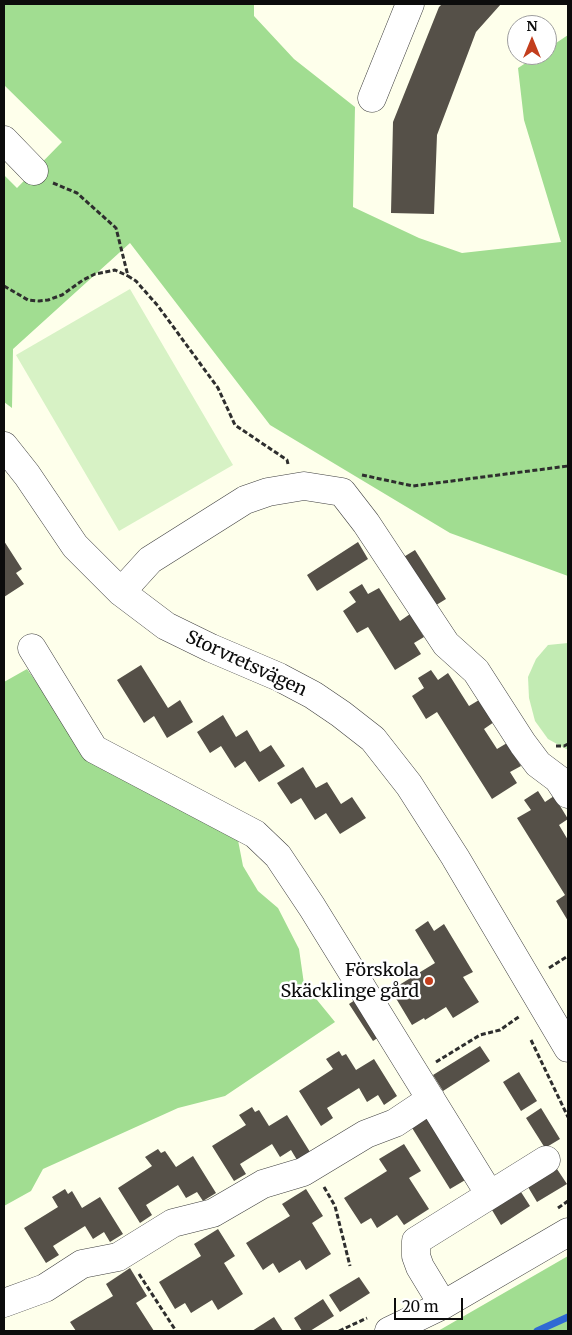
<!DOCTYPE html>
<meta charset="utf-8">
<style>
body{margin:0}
#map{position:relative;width:572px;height:1335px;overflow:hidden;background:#feffeb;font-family:Merriweather,serif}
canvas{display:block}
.frame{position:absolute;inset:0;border:5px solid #0c0c0c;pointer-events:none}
.north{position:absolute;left:507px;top:15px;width:50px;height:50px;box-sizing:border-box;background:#fff;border:1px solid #9e9e9e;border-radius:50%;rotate:0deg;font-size:14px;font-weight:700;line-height:20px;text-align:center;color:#0c0c0c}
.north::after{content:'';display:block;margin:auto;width:18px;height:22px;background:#c33e1d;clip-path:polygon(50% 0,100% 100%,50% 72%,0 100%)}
.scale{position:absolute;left:394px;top:1298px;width:69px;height:22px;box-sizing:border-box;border:2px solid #0c0c0c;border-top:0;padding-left:6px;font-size:15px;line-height:18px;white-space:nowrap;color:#0c0c0c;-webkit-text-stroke:4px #fff;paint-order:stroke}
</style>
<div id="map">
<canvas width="572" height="1335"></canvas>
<div class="frame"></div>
<div class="north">N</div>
<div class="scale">20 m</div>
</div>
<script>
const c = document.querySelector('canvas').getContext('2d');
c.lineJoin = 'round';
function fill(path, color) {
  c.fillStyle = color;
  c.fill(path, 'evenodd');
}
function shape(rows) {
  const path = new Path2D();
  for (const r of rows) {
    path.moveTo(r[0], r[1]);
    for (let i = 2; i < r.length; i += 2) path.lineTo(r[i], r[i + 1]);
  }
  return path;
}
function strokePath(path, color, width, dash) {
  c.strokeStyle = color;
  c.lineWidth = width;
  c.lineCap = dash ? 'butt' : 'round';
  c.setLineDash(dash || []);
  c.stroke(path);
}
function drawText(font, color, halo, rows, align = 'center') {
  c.font = font + ' Merriweather,serif';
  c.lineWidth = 5;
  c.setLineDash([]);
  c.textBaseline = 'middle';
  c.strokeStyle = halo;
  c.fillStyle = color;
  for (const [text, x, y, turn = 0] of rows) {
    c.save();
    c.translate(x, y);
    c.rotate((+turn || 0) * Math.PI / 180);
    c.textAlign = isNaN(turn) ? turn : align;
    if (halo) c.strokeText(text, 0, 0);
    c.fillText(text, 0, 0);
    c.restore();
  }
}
const green = shape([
 [568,643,568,750,548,739,535,721,529,698,528,677,536,659,548,645]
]);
const forest = shape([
 [4,4,254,4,254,16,294,59,355,107,353,207,419,238,462,253,561,242,524,120,518,68,538,55,547,55,547,49,568,35,568,576,450,533,270,425,130,243,13,349,12,408,4,402,4,175,17,188,62,142,4,85],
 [27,669,93,762,236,830,243,866,258,891,278,908,299,949,304,984,335,1022,225,1096,178,1108,43,1169,31,1191,4,1206,4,682],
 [568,1256,568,1331,438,1331]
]);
const pitch = shape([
 [130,289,233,465,119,531,16,355]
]);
const stream = shape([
 [537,1331,568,1317]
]);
const building = shape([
 [442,4,501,4,476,32,437,135,434,214,391,213,393,122,439,7],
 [4,541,22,569,16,573,24,584,4,597],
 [358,542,368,559,317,591,307,575],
 [415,550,446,599,433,607,402,558],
 [362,584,368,594,379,588,400,621,410,614,424,637,414,643,421,654,395,670,368,627,357,633,343,611,356,602,349,592],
 [141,665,168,708,180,700,193,722,167,738,154,716,144,723,117,680],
 [431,670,438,680,448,673,469,706,479,700,494,722,484,729,497,749,507,743,521,766,510,772,517,783,492,799,437,712,426,719,412,696,424,688,418,678],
 [223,715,236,737,247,730,260,752,271,745,285,766,259,782,245,761,235,768,221,746,210,753,197,732],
 [303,767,316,788,327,782,341,804,352,797,366,818,340,834,326,813,315,820,301,798,291,804,277,783],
 [538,791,545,802,554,796,568,819,559,825,568,840,568,921,556,901,565,895,517,818,531,810,524,800],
 [428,921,434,931,444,924,473,972,463,977,479,1002,453,1018,446,1007,425,1020,424,1018,412,1025,391,990,435,963,415,930],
 [361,996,385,1033,373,1041,349,1004],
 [480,1046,490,1061,443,1091,433,1075],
 [339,1051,342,1056,346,1054,356,1070,374,1059,397,1096,384,1105,378,1095,367,1102,359,1088,327,1108,333,1118,321,1126,299,1091,333,1069,326,1059],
 [519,1072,537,1101,521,1111,503,1082],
 [252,1107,255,1112,259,1110,269,1126,287,1115,310,1152,297,1160,291,1150,280,1157,272,1144,240,1164,246,1174,234,1181,212,1146,246,1125,239,1115],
 [541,1108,560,1139,545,1148,526,1118],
 [425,1113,467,1179,450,1189,409,1123],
 [404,1144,421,1171,409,1178,429,1209,404,1225,397,1215,377,1228,371,1218,361,1224,344,1198,387,1171,379,1159],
 [158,1149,161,1153,165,1151,176,1167,193,1156,216,1193,203,1201,197,1192,186,1198,178,1185,146,1205,152,1215,140,1223,118,1188,152,1166,145,1157],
 [557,1169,567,1184,537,1202,528,1187],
 [65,1189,68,1194,72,1191,82,1208,100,1197,123,1234,110,1242,104,1232,93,1239,85,1226,53,1246,59,1255,46,1263,24,1228,58,1207,52,1197],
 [306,1189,323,1216,312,1223,331,1254,306,1270,300,1260,279,1273,273,1263,263,1270,246,1243,290,1216,282,1204],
 [521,1192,530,1206,501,1225,492,1210],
 [218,1229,235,1256,224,1263,243,1294,218,1310,212,1300,191,1313,185,1303,175,1309,159,1282,201,1256,194,1244],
 [130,1268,147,1296,136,1303,154,1331,76,1331,70,1322,113,1296,106,1284],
 [359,1277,370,1293,340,1312,329,1295],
 [323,1299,334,1316,310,1331,302,1331,294,1318],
 [274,1317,283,1331,252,1331]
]);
const path = shape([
 [53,183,77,193,116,228,128,276,136,281,158,306,218,388,235,425,287,460,288,464],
 [4,286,28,300,39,301,48,300,62,295,83,280,95,274,115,270,128,276],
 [362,475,413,486,568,466],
 [556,746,564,746,568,744],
 [549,968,568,956],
 [531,1040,568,1117],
 [436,1062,480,1035,500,1030,520,1016],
 [324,1187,335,1206,350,1266],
 [558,1208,568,1201],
 [139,1274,176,1331],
 [339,1331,367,1318]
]);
const minor = shape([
 [372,98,410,4],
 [4,140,34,171],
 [4,446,27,475,75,546,121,592,166,626,211,648,279,677,313,695,341,714,373,739,409,785,455,857,568,1048],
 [121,592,150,560,245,500,268,492,304,486,342,492,366,523,446,644,476,671,523,744,538,764,558,779,568,794],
 [32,648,94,749,255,834,278,856,312,907,490,1195],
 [4,1303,45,1288,82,1264,118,1257,173,1223,213,1213,263,1184,303,1172,366,1134,395,1123,431,1099],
 [443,1305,420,1267,416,1256,416,1241,546,1160],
 [389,1331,443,1305,568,1232]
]);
const markers = [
 [429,981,5,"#c33e1d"]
];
const streetNames = [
 ["Storvretsvägen",246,664,25]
];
const poiNames = [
 ["Förskola",419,971],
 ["Skäcklinge gård",419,992]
];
fill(green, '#c2ebb3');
fill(forest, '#a1dd91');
fill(pitch, '#d7f2c5');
strokePath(stream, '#306ad4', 7);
fill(building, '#555048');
strokePath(minor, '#3f3f3f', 29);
strokePath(path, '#2e2e2e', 3, [5, 2.5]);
strokePath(minor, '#fff', 28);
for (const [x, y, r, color] of markers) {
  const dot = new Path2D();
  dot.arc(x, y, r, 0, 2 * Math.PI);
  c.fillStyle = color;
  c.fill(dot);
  strokePath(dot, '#fff', 2);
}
drawText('18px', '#0c0c0c', '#fff', streetNames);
drawText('18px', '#0c0c0c', '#fff', poiNames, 'right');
</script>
